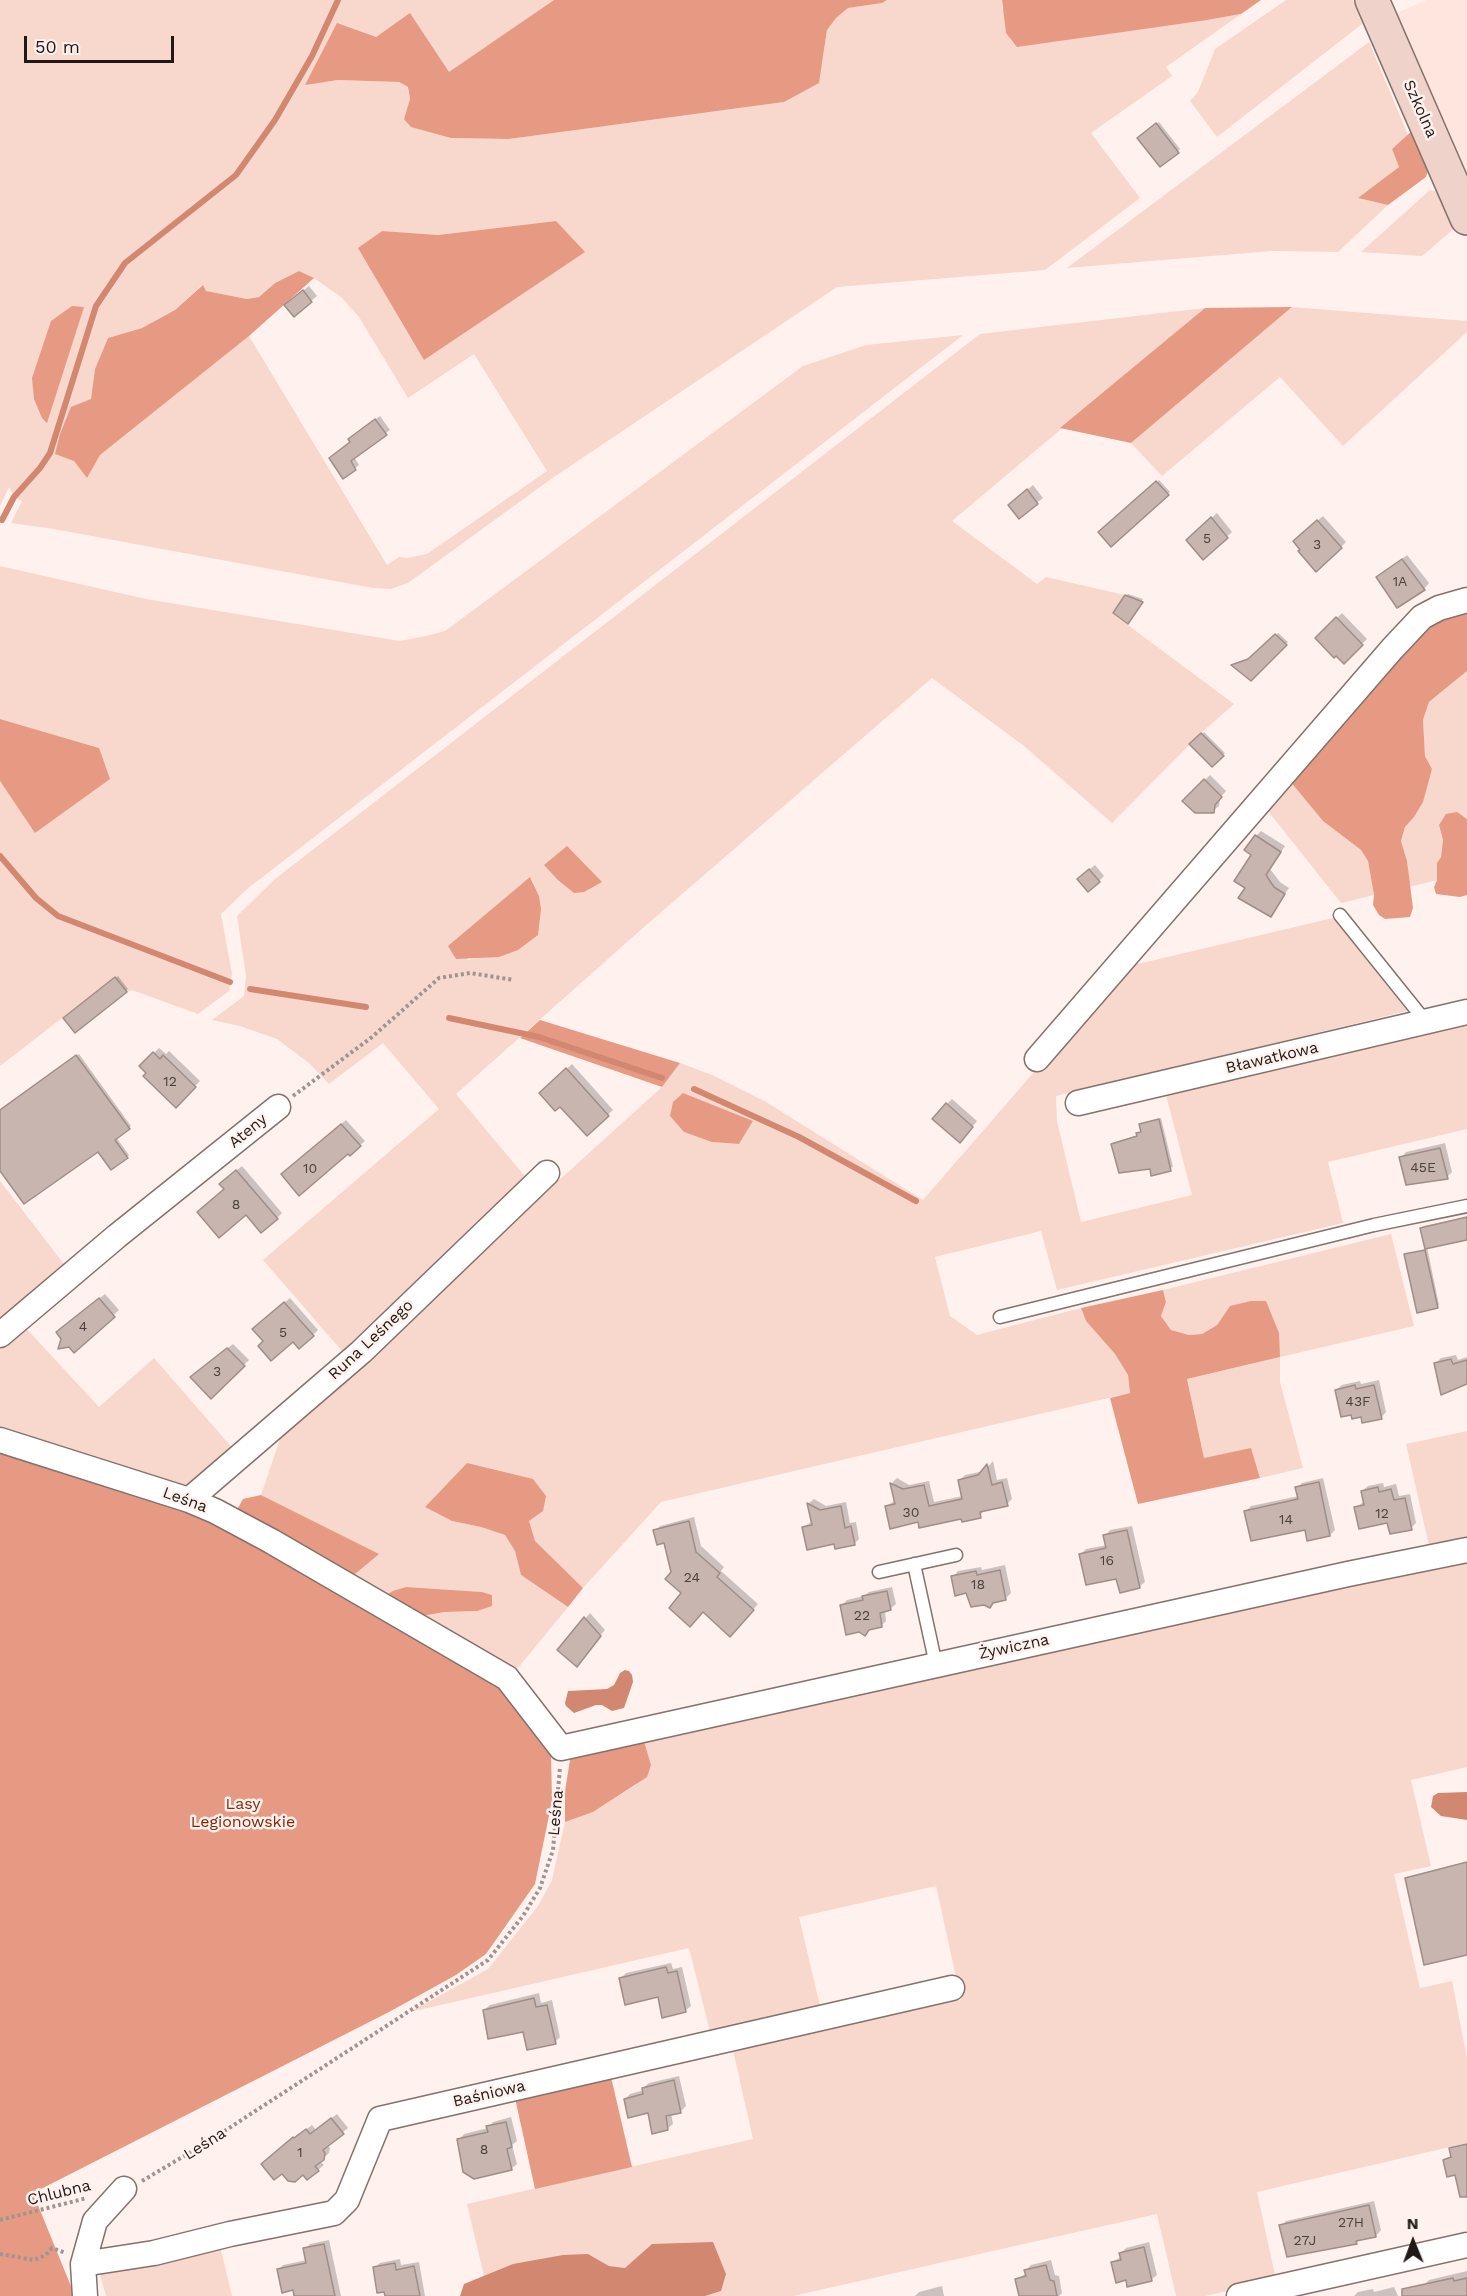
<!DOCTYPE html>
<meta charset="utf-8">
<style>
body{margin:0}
#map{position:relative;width:1467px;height:2296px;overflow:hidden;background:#fff2ee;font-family:"Work Sans",sans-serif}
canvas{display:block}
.north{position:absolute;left:1383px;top:2212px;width:60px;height:60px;-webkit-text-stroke:4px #fff2ee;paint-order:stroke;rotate:359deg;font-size:16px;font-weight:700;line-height:24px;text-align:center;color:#201917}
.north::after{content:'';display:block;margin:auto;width:21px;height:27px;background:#201917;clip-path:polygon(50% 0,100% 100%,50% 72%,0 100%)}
.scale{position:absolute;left:24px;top:36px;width:150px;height:27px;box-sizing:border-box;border:3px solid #201917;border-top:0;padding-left:8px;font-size:18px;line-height:21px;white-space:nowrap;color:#201917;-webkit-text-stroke:4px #fff2ee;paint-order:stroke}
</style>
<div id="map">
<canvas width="1467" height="2296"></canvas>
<div class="north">N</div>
<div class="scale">50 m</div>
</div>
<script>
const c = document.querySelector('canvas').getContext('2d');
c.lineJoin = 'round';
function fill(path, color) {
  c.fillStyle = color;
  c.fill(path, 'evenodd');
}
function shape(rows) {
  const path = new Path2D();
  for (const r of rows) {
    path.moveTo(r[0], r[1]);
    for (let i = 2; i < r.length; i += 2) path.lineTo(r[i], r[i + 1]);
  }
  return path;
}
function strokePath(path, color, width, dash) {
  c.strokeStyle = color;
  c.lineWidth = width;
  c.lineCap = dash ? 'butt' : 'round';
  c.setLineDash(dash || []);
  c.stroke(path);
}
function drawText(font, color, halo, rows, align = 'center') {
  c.font = font + ' "Work Sans",sans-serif';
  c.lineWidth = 5;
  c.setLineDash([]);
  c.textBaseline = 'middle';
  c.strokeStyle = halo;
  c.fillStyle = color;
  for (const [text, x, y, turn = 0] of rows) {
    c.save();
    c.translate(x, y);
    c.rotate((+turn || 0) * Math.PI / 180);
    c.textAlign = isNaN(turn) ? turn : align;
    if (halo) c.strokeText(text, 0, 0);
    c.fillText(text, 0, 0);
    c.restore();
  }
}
const built = shape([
 [1427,0,1467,0,1467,173,1442,115,1436,117,1396,13]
]);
const green = shape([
 [0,0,554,0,449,73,410,14,305,84,338,80,399,82,407,87,410,99,404,119,451,138,509,139,784,102,822,65,827,30,836,18,848,8,882,3,887,0,1002,0,1002,9,1207,20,1241,14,1166,67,1172,76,1091,133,1140,198,1045,270,837,287,551,479,408,583,391,589,373,588,54,529,11,523,22,501,14,497,9,487,0,506],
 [556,221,359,248,382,231,438,235],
 [299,271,314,278,341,297,359,317,408,398,474,354,547,471,427,554,407,558,399,557,387,565,249,336,100,455,87,477,74,461,91,400,95,369,108,338,142,328,175,310,202,285,205,291,247,299,259,297,275,283],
 [1286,0,1353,0,1362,24,1217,137,1190,101,1198,92,1215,49],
 [1369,42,1408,135,1392,149,1399,167,1359,198,1388,205,1338,252,1272,251,1067,268],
 [1430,190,1441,192,1456,227,1422,256,1361,252],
 [1292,307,1467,321,1467,332,1343,446,1280,377,1162,476,1131,443],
 [1205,308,952,521,1037,584,1046,577,1125,595,1113,614,1234,704,1201,733,1112,823,1024,746,932,678,644,927,456,1094,528,1180,342,1351,263,1260,439,1109,383,1043,329,1084,309,1063,277,1039,240,1026,212,1020,244,996,246,976,237,916,275,879,980,334],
 [531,878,539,896,479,958,467,960],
 [963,335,247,889,221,914,232,974,229,991,198,1014,132,990,127,992,115,977,0,1066,0,781,36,833,99,748,0,719,0,566,146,599,400,641,426,636,445,631,803,366,866,345],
 [1467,671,1467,819,1465,816,1439,825,1443,840,1441,857,1437,863,1437,880,1409,887,1407,861,1401,841,1405,827,1414,817,1432,769,1425,756,1423,720,1429,702],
 [1289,780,1323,821,1361,850,1368,861,1374,895,1341,903,1264,806],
 [1333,918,1407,1011,1056,1096,1057,1121,1081,1222,1192,1195,1166,1095,1467,1024,1467,1129,1328,1162,1343,1223,1057,1290,1041,1231,935,1257,950,1316,977,1335,1081,1308,1086,1321,1115,1354,1128,1375,1130,1393,661,1502,583,1588,534,1541,529,1521,467,1463,425,1507,452,1521,481,1527,505,1535,515,1551,521,1575,568,1607,513,1674,416,1617,445,1612,477,1611,482,1592,406,1587,382,1598,349,1579,378,1554,261,1495,283,1430,662,1087,680,1063,712,1075,766,1102,923,1200,1125,967],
 [753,1121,739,1144,712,1142],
 [0,1181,67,1268,0,1326],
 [1391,1234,1414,1326,1280,1357,1280,1382,1303,1468,1260,1478,1251,1449,1204,1458,1187,1379,1280,1357,1230,1306,1217,1325,1202,1334,1189,1335,1171,1330,1161,1316,1166,1302,1163,1290],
 [24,1326,99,1407,154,1358,235,1451,187,1494,0,1434,0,1347],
 [1467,1431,1467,1539,1429,1546,1406,1444],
 [1467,1559,1467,1767,1411,1780,1431,1866,1394,1874,1420,1988,1452,1981,1467,2058,1467,2143,1257,2192,1276,2280,1205,2296,1176,2296,1157,2214,793,2296,705,2296,721,2291,652,2244,626,2268,609,2266,588,2254,484,2276,467,2204,753,2139,733,2050,961,2000,936,1886,799,1917,821,2010,711,2036,689,1948,410,2012,488,1969,538,1906,552,1880,565,1822,593,1812,637,1784,642,1735],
 [220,2246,232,2296,106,2296,100,2274]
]);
const forest = shape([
 [554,0,887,0,882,3,848,8,836,18,827,30,819,83,784,102,509,139,451,138,411,127,404,119,410,99,408,87,399,82,338,80,305,85,337,23,376,37,410,13,449,72],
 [1002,0,1261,0,1241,14,1207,20,1017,47,1006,33],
 [1414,129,1429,167,1426,177,1388,205,1358,198,1399,167,1392,149],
 [556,221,585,252,424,360,358,248,382,231,438,235],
 [299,271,314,278,249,336,100,455,87,478,74,461,55,454,60,434,71,407,91,399,95,369,108,338,142,328,175,310,203,285,206,291,247,299,259,297,275,283],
 [72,306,84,307,47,423,42,418,34,399,32,378,51,321],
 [1292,307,1131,443,1060,428,1205,308],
 [1467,607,1467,671,1429,702,1423,720,1425,756,1432,769,1423,802,1414,817,1405,827,1401,841,1407,861,1413,908,1410,917,1385,919,1379,915,1373,905,1374,895,1368,861,1361,850,1323,821,1289,780,1431,619],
 [0,719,99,748,110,779,35,833,0,781],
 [1457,812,1467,819,1467,895,1460,897,1436,894,1434,887,1437,880,1437,863,1441,857,1443,840,1439,825,1446,814],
 [567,846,602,882,584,892,574,893,558,880,544,865],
 [530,877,539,896,541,909,538,935,518,950,499,957,456,959,448,946],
 [540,1020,680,1063,662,1087,520,1038],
 [683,1093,753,1121,739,1144,712,1142,684,1132,670,1116,673,1102],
 [1163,1290,1166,1302,1161,1316,1171,1330,1189,1335,1202,1334,1217,1325,1230,1306,1251,1301,1266,1301,1279,1333,1280,1357,1187,1379,1204,1458,1251,1448,1260,1478,1138,1504,1110,1398,1130,1393,1128,1375,1115,1354,1086,1321,1081,1308],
 [0,1445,202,1509,502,1683,551,1753,552,1801,535,1884,486,1954,456,1975,389,2012,33,2193,75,2296,0,2296],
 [467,1463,533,1479,546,1496,543,1511,529,1521,535,1541,583,1588,568,1607,521,1575,515,1551,505,1535,481,1527,452,1521,425,1507],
 [261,1495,379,1554,349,1579,234,1515,243,1499],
 [406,1587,482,1592,492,1595,492,1606,477,1611,445,1612,416,1617,382,1598,393,1591],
 [642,1735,651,1765,647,1777,593,1812,565,1822,565,1791,570,1760,584,1748],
 [611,2077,632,2167,535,2189,515,2098]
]);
const water = shape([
 [625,1670,629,1671,632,1675,633,1682,624,1708,612,1711,602,1705,596,1705,574,1713,566,1706,565,1703,568,1691,607,1689,614,1685,620,1673],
 [1467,1792,1467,1820,1441,1816,1431,1807,1433,1796,1438,1793],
 [713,2242,726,2274,721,2291,705,2296,460,2296,464,2284,513,2264,563,2255,588,2254,609,2266,625,2268,652,2244]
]);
const shadow = shape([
 [1159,122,1180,149,1178,151,1141,136],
 [309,286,317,296,294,315,291,300],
 [380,416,390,430,354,457,359,465,344,477,354,435],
 [1159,480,1170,492,1111,544,1100,532],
 [1033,485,1043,498,1019,517,1015,500],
 [1217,513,1232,532,1204,557,1193,535],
 [1323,516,1346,542,1341,547,1301,549,1300,536],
 [1407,555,1429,583,1424,589,1378,577],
 [1128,594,1143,599,1130,620,1126,596],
 [1342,613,1367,639,1344,662,1317,638],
 [1278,633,1288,642,1251,679,1234,665,1252,657],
 [1204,732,1225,753,1212,765,1191,744],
 [1210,775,1226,791,1220,798,1219,806,1213,811,1184,801],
 [1261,831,1285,846,1270,869,1280,882,1289,888,1270,915,1247,887,1256,836],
 [1095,865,1104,876,1099,881,1084,874],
 [118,976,128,989,126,991,67,1016],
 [159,1048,166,1054,169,1051,200,1081,176,1106,141,1066],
 [79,1054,131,1126,116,1137,129,1155,127,1157,99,1150,0,1169,0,1110],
 [572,1064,613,1110,587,1134,560,1105,541,1093],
 [952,1099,977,1121,965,1136,947,1104],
 [1161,1118,1173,1167,1152,1174,1151,1167,1113,1144,1138,1135,1142,1131,1140,1125,1142,1123],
 [346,1120,365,1141,350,1154,348,1152,288,1170],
 [1445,1143,1452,1172,1447,1177,1401,1158,1406,1152],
 [242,1166,282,1213,277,1218,225,1189,226,1179],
 [1467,1217,1467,1238,1427,1247,1439,1305,1437,1307,1406,1255,1426,1249,1422,1228,1424,1226],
 [105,1294,119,1310,74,1351,63,1327],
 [290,1298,318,1330,313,1335,293,1340,264,1341,259,1324],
 [233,1344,249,1360,211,1397,197,1372],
 [1456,1355,1458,1360,1467,1357,1467,1385,1461,1385,1436,1363,1441,1358],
 [1379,1380,1386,1412,1381,1418,1362,1415,1336,1390,1342,1385,1360,1381,1361,1384],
 [993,1461,997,1480,1007,1478,1012,1499,1007,1504,985,1509,980,1516,919,1521,886,1506,896,1500,892,1483,897,1478,909,1485,929,1481,934,1502,963,1496,960,1480,965,1475,984,1471],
 [1323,1478,1335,1530,1330,1535,1246,1511,1251,1506,1299,1496,1297,1488,1302,1483],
 [1383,1483,1384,1487,1396,1484,1399,1496,1410,1494,1416,1523,1411,1528,1356,1507,1365,1501,1362,1491,1368,1486],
 [814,1499,826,1506,846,1502,850,1523,856,1522,859,1539,854,1544,835,1543,803,1527,813,1521,809,1503],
 [694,1517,701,1546,724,1567,721,1571,758,1604,735,1629,683,1593,673,1572,665,1542,655,1531,660,1526],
 [1132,1526,1145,1582,1139,1587,1118,1577,1081,1554,1086,1549,1107,1545,1105,1536,1110,1530],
 [1005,1565,1011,1593,1006,1598,984,1603,967,1592,953,1577,958,1571,981,1567,982,1570],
 [892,1587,896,1604,890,1609,885,1610,886,1621,881,1626,870,1629,865,1634,841,1606,847,1600,864,1596,869,1592],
 [590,1613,605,1630,593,1644,594,1646,582,1659,559,1650],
 [1467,1862,1467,1954,1406,1878],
 [671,1963,673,1969,682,1967,691,2006,685,2011,659,1995,621,1978,626,1973],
 [539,1993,541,2003,552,2000,560,2037,555,2042,484,2010,490,2005],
 [679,2076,686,2106,681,2111,671,2113,673,2124,667,2129,649,2112,625,2099,630,2094,644,2090,643,2088,649,2083],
 [337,2114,348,2128,327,2145,330,2148,329,2153,320,2161,324,2165,318,2170,307,2178,304,2173,268,2159,299,2133,300,2134,312,2125,316,2130],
 [511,2117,517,2141,512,2145,517,2164,511,2169,459,2140,464,2134,488,2128,493,2122],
 [1374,2201,1381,2230,1376,2236,1360,2239,1356,2243,1281,2226,1286,2221],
 [329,2240,341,2296,296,2296,294,2288,278,2270,283,2265,307,2260,305,2249,310,2244],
 [1149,2242,1157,2275,1151,2280,1127,2279,1113,2262,1122,2256,1121,2253,1126,2248],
 [400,2259,401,2265,419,2262,425,2296,386,2296,374,2268,380,2263],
 [1051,2260,1055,2275,1059,2276,1062,2293,1059,2296,1021,2296,1017,2279,1027,2273,1026,2270,1031,2265],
 [1467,2271,1467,2296,1426,2296,1424,2285,1429,2280],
 [942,2286,944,2296,915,2296,919,2292],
 [1394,2287,1398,2296,1354,2296,1358,2292,1373,2289,1374,2292]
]);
const stream = shape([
 [2,520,14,497,40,468,50,453,96,306,125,263,236,175,275,120,312,56,338,0],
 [0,856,36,898,58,916,230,982],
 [250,989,366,1007],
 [449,1018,539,1037,662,1078],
 [694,1089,799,1137,916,1201]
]);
const building = shape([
 [1156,123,1179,153,1160,167,1137,138,1156,123],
 [303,290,312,302,294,317,284,305,303,290],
 [375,419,387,435,351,461,356,470,343,479,329,458,350,442,348,439,375,419],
 [1156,481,1169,495,1111,547,1098,532,1156,481],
 [1027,489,1038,504,1019,519,1008,505,1027,489],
 [1211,517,1228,538,1203,560,1186,540,1211,517],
 [1317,520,1342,548,1316,572,1298,551,1300,550,1293,541,1317,520],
 [1402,559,1425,590,1397,608,1376,577,1402,559],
 [1125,595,1143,602,1128,624,1113,613,1125,595],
 [1336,617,1363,645,1344,664,1336,656,1334,658,1315,638,1336,617],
 [1275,634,1287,645,1251,681,1231,665,1248,659,1275,634],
 [1201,733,1224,756,1212,767,1189,744,1201,733],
 [1204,779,1222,797,1215,805,1214,813,1195,813,1182,801,1204,779],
 [1255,835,1281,852,1266,875,1274,887,1285,894,1271,917,1238,898,1245,888,1234,881,1251,855,1244,850,1255,835],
 [1089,869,1100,882,1088,892,1077,879,1089,869],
 [115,977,127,992,75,1033,63,1018,115,977],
 [153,1052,160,1059,163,1055,196,1087,176,1108,143,1076,146,1073,139,1066,153,1052],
 [76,1055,130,1129,115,1140,128,1158,111,1170,98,1152,24,1204,0,1171,0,1110,76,1055],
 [566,1068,609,1116,587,1136,560,1107,555,1111,539,1093,566,1068],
 [946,1103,973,1127,960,1143,932,1119,946,1103],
 [1159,1119,1171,1171,1151,1176,1150,1169,1119,1173,1111,1144,1137,1136,1136,1133,1141,1132,1139,1124,1159,1119],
 [341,1124,361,1146,350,1156,348,1154,299,1196,281,1174,341,1124],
 [1440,1148,1448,1179,1406,1185,1399,1157,1440,1148],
 [236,1170,278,1219,261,1233,246,1215,219,1238,197,1212,224,1189,219,1184,236,1170],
 [1467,1217,1467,1240,1425,1249,1420,1228,1467,1217],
 [1425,1250,1438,1308,1417,1313,1404,1254,1425,1250],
 [99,1298,115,1317,74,1353,69,1347,58,1349,61,1339,56,1332,99,1298],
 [284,1302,314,1336,299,1349,293,1342,271,1361,258,1346,263,1341,252,1329,284,1302],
 [227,1348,245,1366,211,1399,190,1377,227,1348],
 [1451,1359,1453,1364,1467,1360,1467,1384,1441,1395,1434,1363,1451,1359],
 [1355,1385,1356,1389,1374,1385,1382,1419,1362,1423,1361,1417,1352,1419,1351,1415,1341,1417,1335,1390,1355,1385],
 [987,1464,992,1485,1002,1482,1008,1506,980,1512,981,1518,962,1522,961,1519,919,1528,918,1522,890,1529,885,1506,895,1504,890,1483,903,1489,924,1485,929,1506,962,1499,958,1480,978,1475,987,1464],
 [1319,1482,1330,1536,1307,1541,1305,1530,1251,1541,1244,1511,1298,1499,1295,1487,1319,1482],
 [1378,1487,1379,1492,1391,1489,1394,1500,1405,1498,1412,1530,1390,1534,1387,1523,1359,1529,1354,1507,1364,1505,1361,1491,1378,1487],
 [807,1503,820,1510,841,1506,845,1528,851,1526,855,1545,835,1549,834,1544,807,1550,802,1527,812,1525,807,1503],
 [689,1521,696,1552,720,1573,717,1577,754,1610,730,1637,703,1612,690,1627,669,1608,681,1593,665,1579,671,1572,664,1543,657,1545,653,1530,689,1521],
 [1127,1530,1140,1588,1120,1593,1116,1579,1086,1585,1079,1554,1106,1548,1103,1535,1127,1530],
 [1000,1570,1006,1600,993,1603,990,1608,984,1605,971,1607,966,1593,955,1596,951,1576,976,1571,977,1575,1000,1570],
 [887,1591,891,1610,880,1613,882,1627,869,1630,865,1636,859,1632,846,1635,840,1605,863,1600,862,1596,887,1591],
 [584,1617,601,1636,577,1667,557,1650,584,1617],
 [1467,1862,1467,1955,1424,1965,1405,1878,1467,1862],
 [666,1967,668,1973,677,1971,686,2012,662,2018,658,1997,625,2005,619,1978,666,1967],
 [534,1998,536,2007,547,2005,556,2044,527,2050,523,2032,488,2039,483,2010,534,1998],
 [674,2080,681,2113,666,2116,668,2130,652,2134,648,2113,628,2118,624,2099,643,2094,642,2088,674,2080],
 [331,2118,344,2134,323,2150,325,2153,324,2160,315,2166,319,2171,307,2180,303,2175,295,2182,288,2181,282,2174,274,2180,261,2164,293,2137,294,2138,306,2129,310,2134,331,2118],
 [506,2122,512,2147,507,2149,512,2170,474,2179,463,2172,457,2139,488,2132,486,2126,506,2122],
 [1467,2144,1467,2197,1460,2197,1455,2175,1447,2177,1443,2160,1451,2157,1449,2148,1467,2144],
 [1369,2205,1376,2237,1356,2241,1357,2244,1287,2257,1279,2225,1369,2205],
 [324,2244,335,2296,294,2296,293,2290,282,2293,277,2269,306,2263,303,2248,324,2244],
 [1144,2247,1152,2281,1127,2287,1126,2280,1116,2283,1111,2262,1121,2260,1119,2253,1144,2247],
 [395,2263,396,2270,414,2266,420,2296,385,2296,384,2292,377,2293,373,2267,395,2263],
 [1046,2265,1050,2280,1054,2281,1057,2296,1019,2296,1015,2279,1026,2276,1024,2270,1046,2265],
 [1453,2278,1454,2281,1467,2278,1467,2296,1402,2296,1402,2289,1453,2278]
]);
const path = shape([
 [293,1096,372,1037,439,978,470,973,514,980],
 [142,2181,206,2143,488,1960,523,1916,540,1888,553,1850,560,1767],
 [0,2220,87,2198],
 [0,2254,34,2260,46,2255,52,2248,66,2253]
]);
const lane = shape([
 [1340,915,1426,1022],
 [1000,1317,1374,1225,1467,1206],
 [914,1564,936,1665],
 [879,1572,956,1555]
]);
const street = shape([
 [1037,1059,1392,649,1422,617,1439,608,1467,600],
 [1078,1103,1467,1012],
 [0,1335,117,1236,278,1107],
 [0,1440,189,1500,215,1511,271,1541,507,1678,561,1748,1348,1574,1467,1550],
 [189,1500,361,1352,547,1173],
 [83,2264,154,2253,230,2234,334,2213,347,2200,380,2119,952,1988],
 [85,2296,83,2264,95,2221,124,2189],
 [1239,2296,1467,2245]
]);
const secondary = shape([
 [1372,0,1467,218]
]);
const numberNames = [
 ["5",1207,539],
 ["3",1317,545],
 ["1A",1400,582],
 ["12",170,1082],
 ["45E",1423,1168],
 ["10",310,1169],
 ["8",236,1205],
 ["4",83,1327],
 ["5",283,1333],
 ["3",217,1372],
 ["43F",1358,1402],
 ["30",911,1513],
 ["12",1382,1514],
 ["14",1286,1520],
 ["16",1107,1561],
 ["24",692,1578],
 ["18",978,1585],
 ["22",862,1616],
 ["8",484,2150],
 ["1",300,2153],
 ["27H",1351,2223],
 ["27J",1305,2241]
];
const streetNames = [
 ["Szkolna",1420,109,66],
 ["Bławatkowa",1272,1058,-13],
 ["Ateny",248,1131,-39],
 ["Runa Leśnego",371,1340,-43],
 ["Leśna",185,1500,20],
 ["Żywiczna",1014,1647,-12],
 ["Leśna",556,1813,-85],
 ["Baśniowa",489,2094,-13],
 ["Leśna",205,2144,-32],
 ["Chlubna",59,2193,-14]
];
const parkNames = [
 ["Lasy",243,1804],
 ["Legionowskie",243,1822]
];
fill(built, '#fee6de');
fill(green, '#f8d7cd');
fill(forest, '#e69a83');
fill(water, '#d28770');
fill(shadow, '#0003');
strokePath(stream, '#d28770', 6);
fill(building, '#c9b5af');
strokePath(building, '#a18d87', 1.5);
strokePath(lane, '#84716c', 15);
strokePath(street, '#84716c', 27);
strokePath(secondary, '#84716c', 36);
strokePath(path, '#9f9491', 4, [3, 3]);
strokePath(lane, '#fff', 12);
strokePath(street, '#fff', 24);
strokePath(secondary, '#efd2c9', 33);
drawText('14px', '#4a403d', null, numberNames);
drawText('16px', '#201917', '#fff2ee', streetNames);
drawText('16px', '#802808', '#fff2ee', parkNames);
</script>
